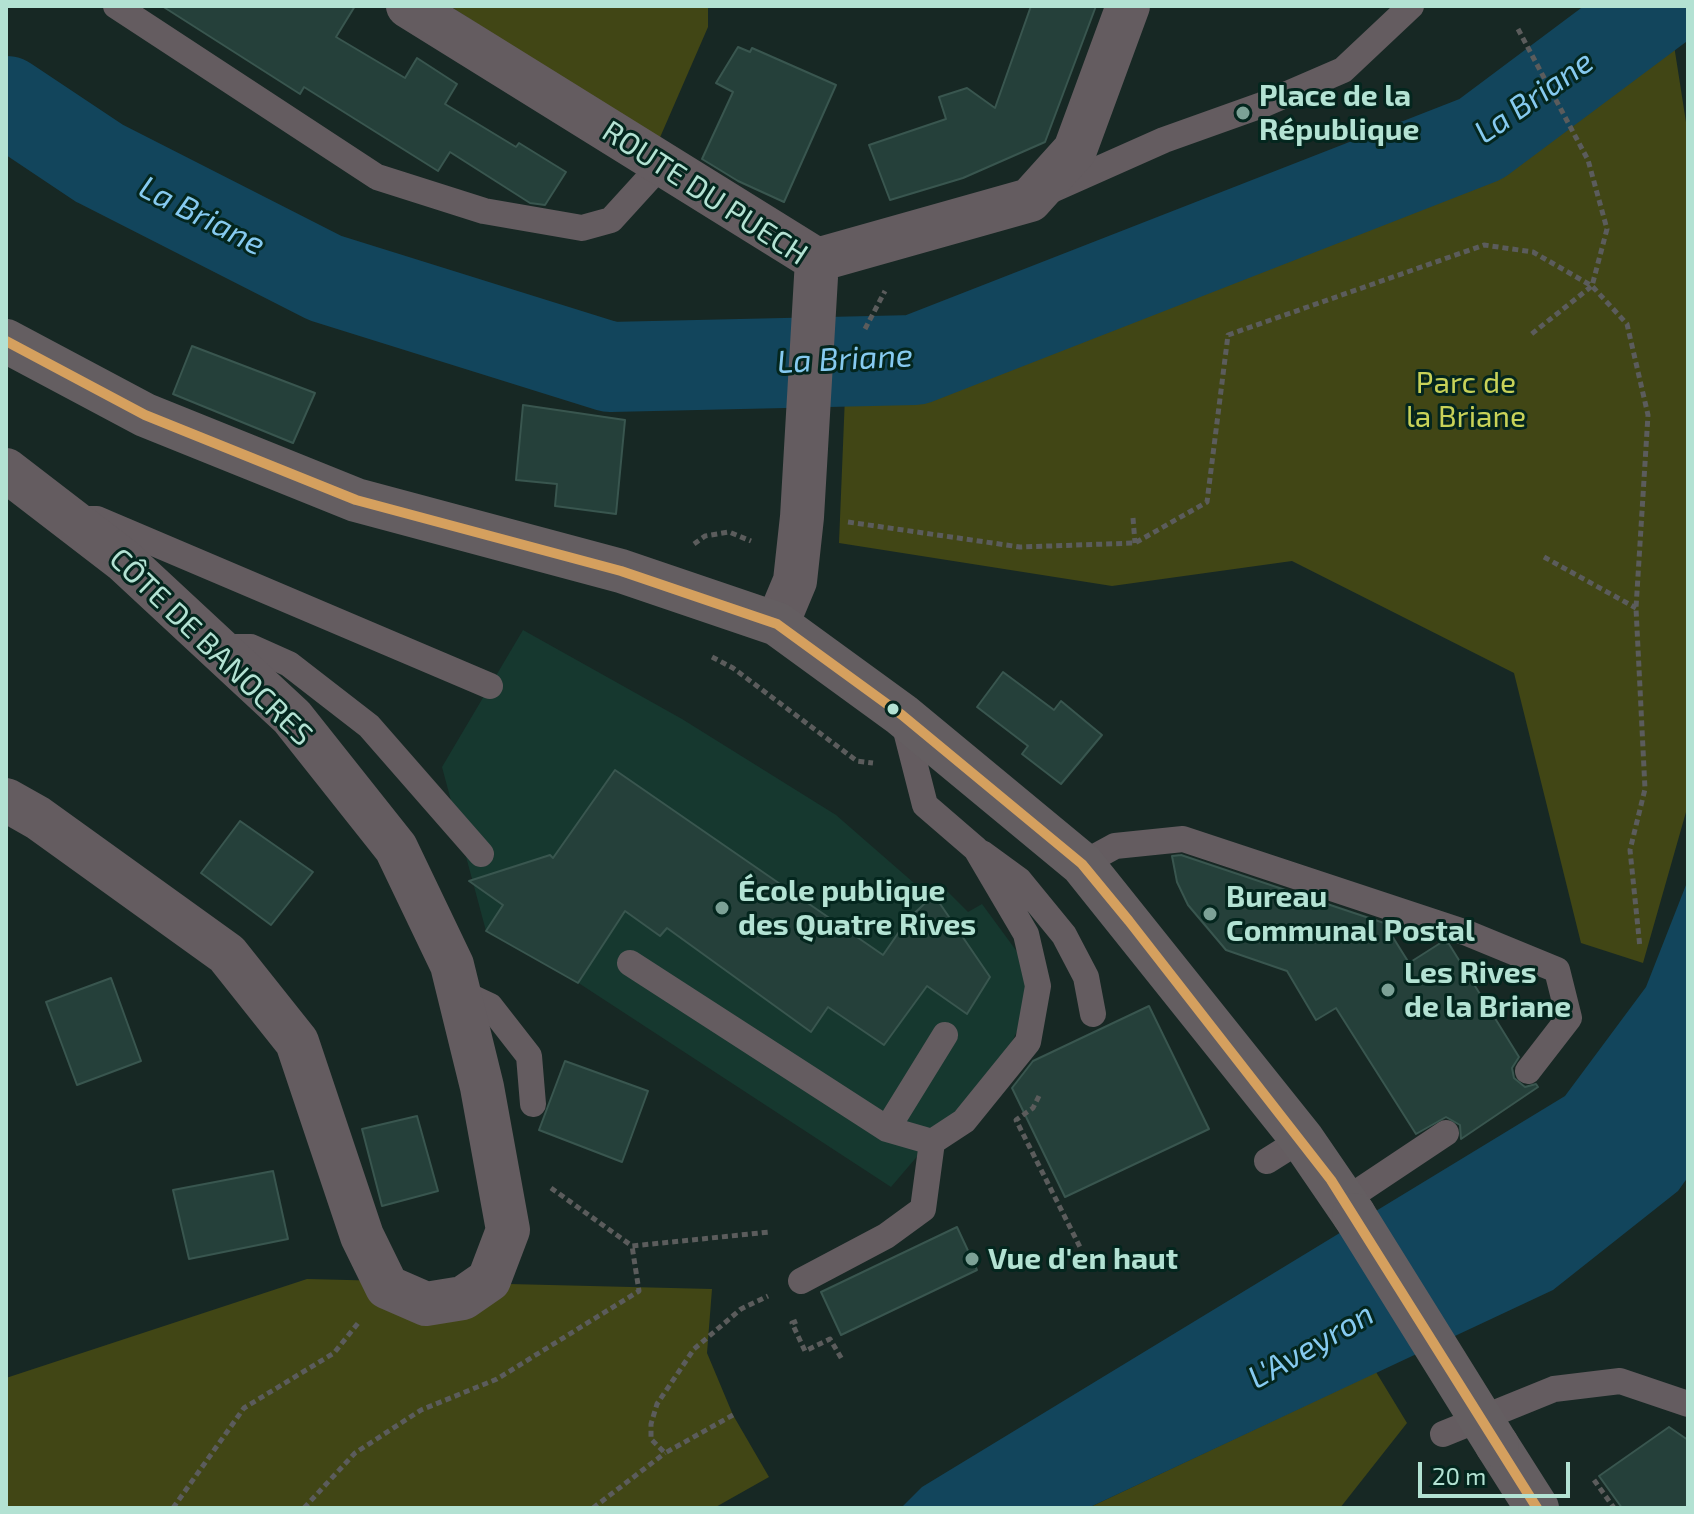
<!DOCTYPE html>
<meta charset="utf-8">
<style>
body{margin:0}
#map{position:relative;width:1694px;height:1514px;overflow:hidden;background:#172824;font-family:"Exo 2",sans-serif}
canvas{display:block}
.frame{position:absolute;inset:0;border:8px solid #b3e2d3;pointer-events:none}
.scale{position:absolute;left:1418px;top:1462px;width:152px;height:36px;box-sizing:border-box;border:4px solid #b3e2d3;border-top:0;padding-left:10px;font-size:24px;line-height:28px;white-space:nowrap;color:#b3e2d3;-webkit-text-stroke:6px #04261e;paint-order:stroke}
</style>
<div id="map">
<canvas width="1694" height="1514"></canvas>
<div class="frame"></div>
<div class="scale">20 m</div>
</div>
<script>
const c = document.querySelector('canvas').getContext('2d');
c.lineJoin = 'round';
function fill(path, color) {
  c.fillStyle = color;
  c.fill(path, 'evenodd');
}
function shape(rows) {
  const path = new Path2D();
  for (const r of rows) {
    path.moveTo(r[0], r[1]);
    for (let i = 2; i < r.length; i += 2) path.lineTo(r[i], r[i + 1]);
  }
  return path;
}
function strokePath(path, color, width, dash) {
  c.strokeStyle = color;
  c.lineWidth = width;
  c.lineCap = dash ? 'butt' : 'round';
  c.setLineDash(dash || []);
  c.stroke(path);
}
function drawText(font, color, halo, rows, align = 'center') {
  c.font = font + ' "Exo 2",sans-serif';
  c.lineWidth = 6;
  c.setLineDash([]);
  c.textBaseline = 'middle';
  c.strokeStyle = halo;
  c.fillStyle = color;
  for (const [text, x, y, turn = 0] of rows) {
    c.save();
    c.translate(x, y);
    c.rotate((+turn || 0) * Math.PI / 180);
    c.textAlign = isNaN(turn) ? turn : align;
    if (halo) c.strokeText(text, 0, 0);
    c.fillText(text, 0, 0);
    c.restore();
  }
}
const built = shape([
 [523,630,682,719,836,815,922,890,939,883,968,912,982,904,1018,953,1028,985,1022,1021,1008,1050,891,1187,577,982,486,931,442,767]
]);
const green = shape([
 [450,6,708,6,708,27,658,142],
 [1671,26,1688,135,1688,805,1643,963,1581,943,1514,673,1292,561,1112,586,839,543,845,396,916,374,1485,154,1618,73],
 [307,1279,712,1289,707,1353,733,1415,769,1477,714,1508,6,1508,6,1378],
 [1376,1372,1407,1423,1340,1508,1088,1508]
]);
const water = shape([
 [1688,880,1688,1177,1678,1191,1553,1290,1088,1508,901,1508,922,1487,1565,1096,1646,987]
]);
const river = shape([
 [6,101,99,163,325,278,610,367,915,360,1481,139,1659,6]
]);
const building = shape([
 [162,6,355,6,336,37,405,78,417,58,457,84,445,104,516,147,519,143,566,172,545,205,530,203,450,152,438,171,304,87,300,94,162,6],
 [1031,6,1096,6,1045,142,963,178,890,200,869,145,946,119,939,97,967,88,995,108,1031,6],
 [738,47,750,52,752,48,836,85,784,202,738,181,702,159,733,92,716,83,738,47],
 [192,346,315,393,293,443,173,394,192,346],
 [523,405,625,420,616,514,555,506,557,484,516,480,523,405],
 [1003,672,1054,710,1061,701,1102,735,1061,784,1022,754,1028,746,977,707,1003,672],
 [615,770,883,955,908,919,934,895,990,977,967,1014,927,986,884,1045,828,1007,811,1032,667,928,660,936,625,911,578,983,486,931,503,905,469,881,550,855,553,858,615,770],
 [240,821,313,872,271,925,201,873,240,821],
 [1181,855,1384,923,1409,963,1442,942,1449,944,1519,1057,1512,1068,1514,1078,1525,1087,1536,1084,1538,1087,1461,1139,1460,1125,1446,1117,1416,1134,1336,1008,1316,1020,1287,971,1226,950,1188,905,1177,882,1172,856,1181,855],
 [111,978,141,1061,77,1085,46,1002,111,978],
 [1149,1006,1209,1129,1065,1197,1012,1088,1033,1061,1149,1006],
 [565,1061,648,1091,622,1162,539,1130,565,1061],
 [417,1116,438,1191,382,1206,362,1129,417,1116],
 [273,1171,288,1239,189,1259,173,1190,273,1171],
 [957,1227,977,1270,841,1335,821,1292,957,1227],
 [1669,1427,1688,1440,1688,1508,1622,1508,1599,1476,1669,1427]
]);
const path = shape([
 [1518,29,1588,160,1607,229,1592,286,1529,336],
 [865,329,885,291],
 [1133,518,1135,543],
 [848,522,1020,547,1135,543,1207,502,1228,335,1484,245,1533,252,1592,286,1627,324,1648,415,1636,608,1645,789,1630,850,1640,948],
 [694,544,705,536,729,532,751,541],
 [1544,557,1636,608],
 [712,657,733,668,857,761,873,763],
 [1039,1096,1033,1108,1016,1120,1081,1249],
 [551,1188,632,1246,770,1232],
 [797,1321,792,1323,805,1351,830,1339,843,1361],
 [733,1415,665,1453,651,1439,651,1424,657,1404,694,1349,741,1309,768,1296],
 [1594,1480,1614,1508],
 [173,1508,244,1408,334,1353,359,1322],
 [304,1508,355,1453,421,1410,497,1379,639,1291,632,1246],
 [593,1508,665,1453]
]);
const service = shape([
 [116,6,377,177,484,211,582,228,611,220,662,164],
 [1047,192,1164,140,1262,105,1343,70,1411,6],
 [83,519,97,519,490,686],
 [218,647,251,647,289,664,369,726,481,854],
 [982,853,1019,880,1064,935,1086,977,1093,1014],
 [1082,864,1115,846,1183,839,1467,933,1557,970,1569,1018,1528,1071],
 [630,963,887,1129,932,1142],
 [458,991,490,1006,529,1056,533,1104],
 [887,1129,945,1035],
 [1267,1161,1302,1139],
 [1344,1201,1446,1133],
 [801,1281,886,1236,923,1209,932,1142,964,1121,1028,1042,1038,986,1026,934,976,849,925,805,903,719],
 [1443,1434,1554,1389,1620,1381,1688,1404]
]);
const minor = shape([
 [408,6,817,260],
 [817,260,1030,200,1075,150,1128,6],
 [6,470,123,560,292,717,396,848,452,965,482,1087,508,1230,489,1280,463,1298,426,1304,387,1287,362,1236,297,1042,227,954,38,818,6,800],
 [777,624,795,581,802,517,817,260]
]);
const secondary = shape([
 [6,341,145,415,356,500,621,571,777,624,902,715,1082,864,1302,1139,1354,1215],
 [1497,1445,1537,1508]
]);
const secondaryBridge = shape([
 [1354,1215,1497,1445]
]);
const bus1 = shape([
 [6,341,145,415,356,500,621,571,777,624,902,715,1082,864,1129,921,1331,1180,1537,1508]
]);
const markers = [
 [1243,113,8,"#7ca196"],
 [893,709,7,"#b3e2d3"],
 [722,908,8,"#7ca196"],
 [1210,914,8,"#7ca196"],
 [1388,990,8,"#7ca196"],
 [972,1259,8,"#7ca196"]
];
const poiNames = [
 ["Place de la",1259,96],
 ["République",1259,130],
 ["École publique",738,891],
 ["des Quatre Rives",738,925],
 ["Bureau",1226,897],
 ["Communal Postal",1226,931],
 ["Les Rives",1404,973],
 ["de la Briane",1404,1007],
 ["Vue d'en haut",988,1259]
];
const streetNames = [
 ["ROUTE DU PUECH",705,193,33],
 ["CÔTE DE BANOCRES",211,647,44]
];
const parkNames = [
 ["Parc de",1466,383],
 ["la Briane",1466,417]
];
const waterNames = [
 ["La Briane",1534,97,-35],
 ["La Briane",202,216,27],
 ["La Briane",845,359,-3],
 ["L'Aveyron",1311,1346,-30]
];
fill(built, '#16382f');
fill(green, '#414615');
fill(water, '#12455c');
strokePath(river, '#12455c', 90);
fill(building, '#25403a');
strokePath(building, '#39564f', 2);
strokePath(path, '#5b5c5c', 5, [6, 4]);
strokePath(service, '#645c60', 26);
strokePath(minor, '#645c60', 44);
strokePath(secondary, '#645e61', 44);
strokePath(secondaryBridge, '#645e61', 44);
strokePath(bus1, '#d5a05e', 10);
for (const [x, y, r, color] of markers) {
  const dot = new Path2D();
  dot.arc(x, y, r, 0, 2 * Math.PI);
  c.fillStyle = color;
  c.fill(dot);
  strokePath(dot, '#04261e', 3);
}
drawText('bold 30px', '#b3e2d3', '#04261e', poiNames, 'left');
drawText('30px', '#b3e2d3', '#04261e', streetNames);
drawText('30px', '#c8d258', '#04261e', parkNames);
drawText('italic 32px', '#86caf0', '#04261e', waterNames);
</script>
